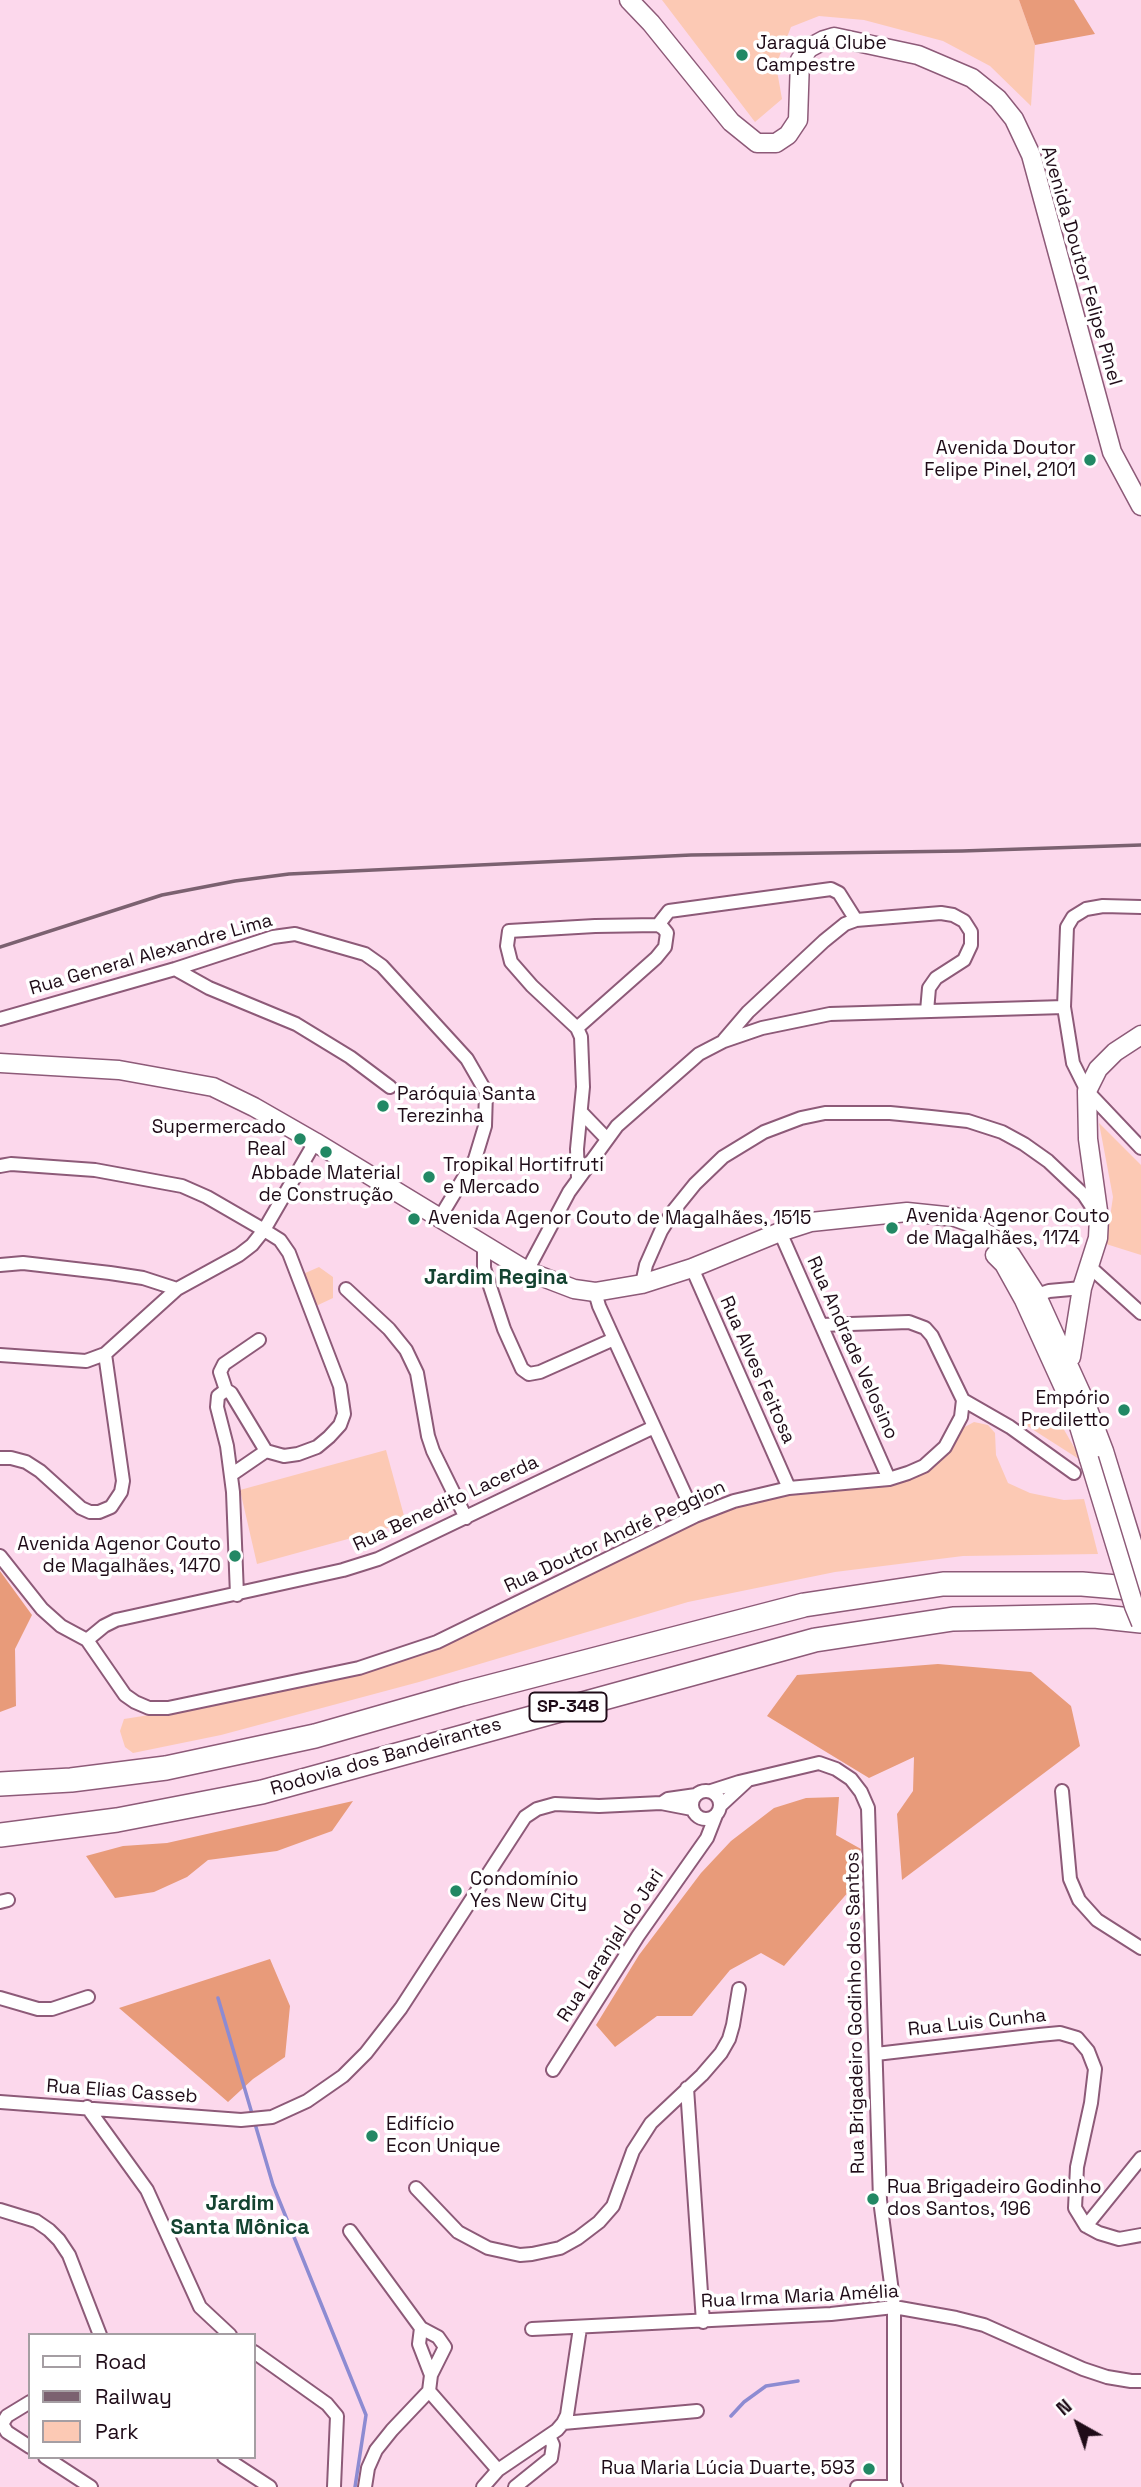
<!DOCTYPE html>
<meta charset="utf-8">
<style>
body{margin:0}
#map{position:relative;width:1141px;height:2487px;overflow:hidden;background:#fcd8ec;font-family:"Space Grotesk",sans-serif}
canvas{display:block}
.legend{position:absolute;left:28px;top:2333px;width:228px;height:126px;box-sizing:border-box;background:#fff;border:2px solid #a59ea3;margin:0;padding:9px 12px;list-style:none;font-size:21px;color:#1f0c18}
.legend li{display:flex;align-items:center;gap:14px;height:35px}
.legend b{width:35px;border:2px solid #a59ea3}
.north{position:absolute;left:1043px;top:2389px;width:70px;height:70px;-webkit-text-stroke:5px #fff;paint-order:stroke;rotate:320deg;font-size:19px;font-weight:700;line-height:28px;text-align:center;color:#1f0c18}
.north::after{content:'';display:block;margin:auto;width:24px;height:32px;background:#1f0c18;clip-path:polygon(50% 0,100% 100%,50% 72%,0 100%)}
</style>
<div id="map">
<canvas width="1141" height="2487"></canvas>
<ul class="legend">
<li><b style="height:9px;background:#fff"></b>Road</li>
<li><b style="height:9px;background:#7b6170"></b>Railway</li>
<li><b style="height:19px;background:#fcc9b4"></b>Park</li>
</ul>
<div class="north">N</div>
</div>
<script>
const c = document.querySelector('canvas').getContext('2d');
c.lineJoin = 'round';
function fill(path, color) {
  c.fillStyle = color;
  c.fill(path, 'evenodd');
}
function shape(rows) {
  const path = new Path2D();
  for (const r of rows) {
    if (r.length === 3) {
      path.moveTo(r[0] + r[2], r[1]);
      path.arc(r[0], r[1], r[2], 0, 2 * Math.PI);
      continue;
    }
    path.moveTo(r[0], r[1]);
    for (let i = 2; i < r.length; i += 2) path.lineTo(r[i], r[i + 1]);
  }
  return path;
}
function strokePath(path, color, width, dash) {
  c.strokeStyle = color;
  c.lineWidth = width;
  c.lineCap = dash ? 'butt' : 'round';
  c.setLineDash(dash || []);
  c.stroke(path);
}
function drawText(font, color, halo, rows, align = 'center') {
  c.font = font + ' "Space Grotesk",sans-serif';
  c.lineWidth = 7;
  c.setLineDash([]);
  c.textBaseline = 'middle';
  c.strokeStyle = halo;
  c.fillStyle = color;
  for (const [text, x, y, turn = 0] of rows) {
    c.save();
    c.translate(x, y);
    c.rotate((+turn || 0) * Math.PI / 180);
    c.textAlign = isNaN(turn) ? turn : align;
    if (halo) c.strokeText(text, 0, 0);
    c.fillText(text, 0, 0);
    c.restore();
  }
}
const green = shape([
 [662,0,1019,0,1035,45,1031,106,990,66,943,41,864,20,819,16,791,27,776,65,782,99,755,122],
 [1099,1123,1141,1165,1141,1255,1106,1244,1113,1197],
 [319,1267,333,1277,333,1298,316,1306,303,1274],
 [1055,1414,1082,1461,1021,1422],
 [974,1422,988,1425,995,1433,996,1455,1008,1483,1030,1493,1064,1500,1084,1499,1098,1554,963,1556,835,1572,688,1602,419,1682,221,1735,133,1753,125,1747,120,1731,124,1719,175,1711,360,1673,736,1505,790,1492,910,1478,961,1429],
 [386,1450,406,1523,257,1564,240,1490]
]);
const forest = shape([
 [1019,0,1074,0,1095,34,1035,45],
 [0,1571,32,1615,15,1649,16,1706,0,1712],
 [938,1664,1031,1672,1071,1706,1080,1746,902,1880,897,1814,913,1791,914,1757,869,1778,767,1716,797,1675],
 [839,1797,836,1835,861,1849,849,1876,850,1890,784,1966,761,1953,730,1970,692,2016,657,2016,615,2047,596,2025,639,1955,701,1873,731,1841,774,1808,806,1798],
 [353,1801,332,1831,277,1851,208,1860,187,1877,154,1892,115,1898,86,1856,123,1846,167,1843],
 [270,1959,290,2006,285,2057,253,2079,228,2102,119,2008]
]);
const stream = shape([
 [218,1998,273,2185,366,2415,355,2487],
 [731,2416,744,2402,766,2386,798,2381]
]);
const street = shape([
 [1141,907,1103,906,1086,909,1073,917,1067,927,1064,1007,1073,1063,1087,1091,1141,1148],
 [658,925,669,911,831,889,839,893,856,920],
 [175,969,209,988,296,1024,350,1057,390,1087],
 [0,1019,175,969,273,937,295,934,365,954,382,966,467,1059,486,1092,485,1126,475,1159,439,1219],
 [577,1028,656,958,665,947,667,933,663,928,658,925,595,926,509,931,507,946,511,962,532,986,577,1028,581,1037,583,1087,577,1149,578,1178],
 [724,1040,748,1012,824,941,845,924,856,920,941,913,953,915,964,921,971,932,971,945,964,960,936,978,929,988,927,1011],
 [581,1112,606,1138],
 [0,1166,11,1164,95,1170,182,1186,207,1197,264,1230,280,1240,289,1253,340,1386,344,1414,340,1425,329,1437,317,1447,298,1454,284,1456,266,1451,231,1393,226,1390,218,1396,217,1407,227,1446,233,1492,237,1595],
 [780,1232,889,1479],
 [484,1248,484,1268,504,1329,522,1369,529,1374,540,1372,614,1339],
 [0,1265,23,1263,110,1273,143,1278,177,1289],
 [1090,1267,1141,1313],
 [692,1268,789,1488],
 [527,1271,569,1192,617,1126,699,1054,724,1041,762,1028,830,1014,1064,1007],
 [642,1284,646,1265,661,1231,674,1210,695,1184,723,1157,764,1132,801,1118,825,1113,890,1113,931,1117,968,1121,1002,1132,1024,1144,1048,1161,1084,1195,1096,1213],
 [346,1289,389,1329,406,1350,417,1373,428,1436,433,1451,466,1518],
 [595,1292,599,1306,614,1339,695,1516],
 [1031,1297,1049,1291,1082,1288],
 [821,1325,909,1322,925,1328,932,1336,963,1400],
 [0,1355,86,1361,105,1354,177,1289,239,1255,252,1245,264,1230,315,1142],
 [226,1390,220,1372,224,1364,259,1340],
 [963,1400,1010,1427,1074,1473],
 [0,1458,11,1458,26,1462,40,1471,81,1508,90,1512,99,1512,111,1507,121,1492,123,1481,105,1354],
 [231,1475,266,1451],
 [0,1556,42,1609,61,1626,87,1640,125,1695,135,1702,149,1708,168,1708,359,1668,437,1642,695,1516,734,1501,789,1488,889,1479,908,1473,924,1466,945,1447,961,1417,963,1400],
 [87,1640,104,1626,116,1620,343,1570,378,1559,654,1427],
 [706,1805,14],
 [711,1791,739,1782,819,1763,836,1769,851,1779,861,1792,868,1808,880,2200,894,2307,894,2486],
 [1062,1791,1070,1879,1079,1900,1097,1920,1141,1948],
 [662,1803,668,1799,696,1795],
 [720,1806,747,1781],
 [0,1902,8,1900],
 [0,1998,38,2009,52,2009,88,1997],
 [876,2054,1039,2035,1060,2033,1077,2038,1088,2051,1095,2069,1091,2103,1077,2167,1075,2208,1086,2226,1099,2233,1119,2239,1141,2235],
 [553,2070,638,1936,707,1838,716,1815],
 [687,2088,703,2322],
 [0,2102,241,2120,272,2117,307,2101,343,2076,366,2053,401,2008,525,1817,537,1809,555,1804,599,1806,661,1803,692,1809],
 [87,2107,147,2190,200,2307,230,2335],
 [416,2188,458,2232,488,2248,520,2255,532,2254,560,2248,578,2238,599,2222,613,2206,633,2151,651,2123,702,2075,721,2053,729,2039,733,2025,739,1989],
 [0,2210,36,2221,49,2230,59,2240,69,2255,100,2335],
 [1086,2226,1141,2158],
 [350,2231,421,2328,438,2337,445,2347,431,2375,429,2391,392,2430,376,2450,368,2468,365,2487],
 [421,2328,419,2344,431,2375],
 [532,2329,831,2314,894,2307,956,2318,984,2325,1083,2369,1107,2377,1131,2381,1141,2381],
 [254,2352,327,2404,337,2416,334,2487],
 [429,2391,498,2470],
 [30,2402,7,2416,2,2424,7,2432,30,2447],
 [563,2423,697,2411],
 [45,2457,91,2487],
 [224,2457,270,2487],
 [483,2487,498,2470,557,2430,563,2423,567,2415,580,2328],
 [515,2487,551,2458,553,2445,549,2436],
 [857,2487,896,2487]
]);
const secondary = shape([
 [629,0,651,23,731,122,757,143,776,143,788,135,798,120,800,60,809,48,824,40,834,37,918,55,972,78,998,99,1014,119,1031,155,1112,452,1141,506],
 [0,1063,119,1070,213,1087,254,1107,315,1142,527,1271,574,1289,595,1292,642,1284,692,1268,780,1232,811,1222,907,1212,955,1217,972,1223,1000,1244,1011,1255,1036,1294,1086,1404,1104,1451,1141,1571],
 [995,1255,1004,1264,1024,1300,1074,1410,1089,1459],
 [1056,1369,1071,1357,1082,1288,1098,1238,1099,1218,1088,1139,1087,1091,1098,1069,1115,1052,1141,1035]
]);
const highway = shape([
 [0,1784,71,1780,166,1768,315,1736,462,1694,804,1605,943,1584,1082,1584,1141,1589],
 [0,1835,117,1820,262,1792,815,1640,953,1619,1094,1616,1141,1621]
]);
const rail = shape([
 [0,947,162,895,235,881,289,874,691,855,962,851,1141,845]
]);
const secondaryBridge = shape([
 [1089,1459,1134,1606,1141,1623]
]);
const markers = [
 [742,55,7,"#228864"],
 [1090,460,7,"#228864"],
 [383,1106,7,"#228864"],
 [300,1139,7,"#228864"],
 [326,1152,7,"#228864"],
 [429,1177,7,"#228864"],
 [414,1219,7,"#228864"],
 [892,1228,7,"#228864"],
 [1124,1410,7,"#228864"],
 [235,1556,7,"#228864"],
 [456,1891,7,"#228864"],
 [372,2136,7,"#228864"],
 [873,2199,7,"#228864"],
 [869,2469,7,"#228864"]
];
const shields = [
 [568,1707,77]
];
const shieldNames = [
 ["SP-348",568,1707]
];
const poiNames = [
 ["Jaraguá Clube",756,44],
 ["Campestre",756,66],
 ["Avenida Doutor",1076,449,"right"],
 ["Felipe Pinel, 2101",1076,471,"right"],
 ["Paróquia Santa",397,1095],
 ["Terezinha",397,1117],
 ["Supermercado",286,1128,"right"],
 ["Real",286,1150,"right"],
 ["Tropikal Hortifruti",443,1166],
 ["e Mercado",443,1188],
 ["Abbade Material",326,1174,"center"],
 ["de Construção",326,1196,"center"],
 ["Avenida Agenor Couto",906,1217],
 ["de Magalhães, 1174",906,1239],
 ["Avenida Agenor Couto de Magalhães, 1515",428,1219],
 ["Empório",1110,1399,"right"],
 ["Prediletto",1110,1421,"right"],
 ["Avenida Agenor Couto",221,1545,"right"],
 ["de Magalhães, 1470",221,1567,"right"],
 ["Condomínio",470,1880],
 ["Yes New City",470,1902],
 ["Edifício",386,2125],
 ["Econ Unique",386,2147],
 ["Rua Brigadeiro Godinho",887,2188],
 ["dos Santos, 196",887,2210],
 ["Rua Maria Lúcia Duarte, 593",855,2469,"right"]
];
const streetNames = [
 ["Avenida Doutor Felipe Pinel",1081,266,74],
 ["Rua General Alexandre Lima",151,955,-16],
 ["Rua Andrade Velosino",852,1348,66],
 ["Rua Alves Feitosa",757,1370,66],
 ["Rua Benedito Lacerda",446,1504,-25],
 ["Rua Doutor André Peggion",615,1537,-25],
 ["Rodovia dos Bandeirantes",386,1757,-16],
 ["Rua Laranjal do Jari",611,1946,-57],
 ["Rua Brigadeiro Godinho dos Santos",856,2013,-91],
 ["Rua Luis Cunha",977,2023,-6],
 ["Rua Elias Casseb",122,2092,4],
 ["Rua Irma Maria Amélia",800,2297,-3]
];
const neighbourhoodNames = [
 ["Jardim Regina",496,1278],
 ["Jardim",240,2204],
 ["Santa Mônica",240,2228]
];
fill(green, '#fcc9b4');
fill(forest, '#e89b7a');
strokePath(stream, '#8d8bd2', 3.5);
strokePath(street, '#8d5a78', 16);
strokePath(secondary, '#8d5a78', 21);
strokePath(highway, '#8d5a78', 26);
strokePath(street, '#fff', 12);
strokePath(secondary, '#fff', 18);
strokePath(highway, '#fff', 23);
strokePath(rail, '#7b6170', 3.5);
strokePath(secondaryBridge, '#8d5a78', 21, []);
strokePath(secondaryBridge, '#fff', 18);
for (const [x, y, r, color] of markers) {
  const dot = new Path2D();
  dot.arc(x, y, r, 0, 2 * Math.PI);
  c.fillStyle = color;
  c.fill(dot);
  strokePath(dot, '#fff', 2.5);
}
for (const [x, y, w] of shields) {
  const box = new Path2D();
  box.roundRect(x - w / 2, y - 14.5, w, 29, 5);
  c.fillStyle = '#fff';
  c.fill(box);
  strokePath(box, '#1f0c18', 2);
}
drawText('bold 18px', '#1f0c18', null, shieldNames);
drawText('19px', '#1f0c18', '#fff', poiNames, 'left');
drawText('19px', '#1f0c18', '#fff', streetNames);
drawText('bold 21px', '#144331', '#fff', neighbourhoodNames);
</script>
